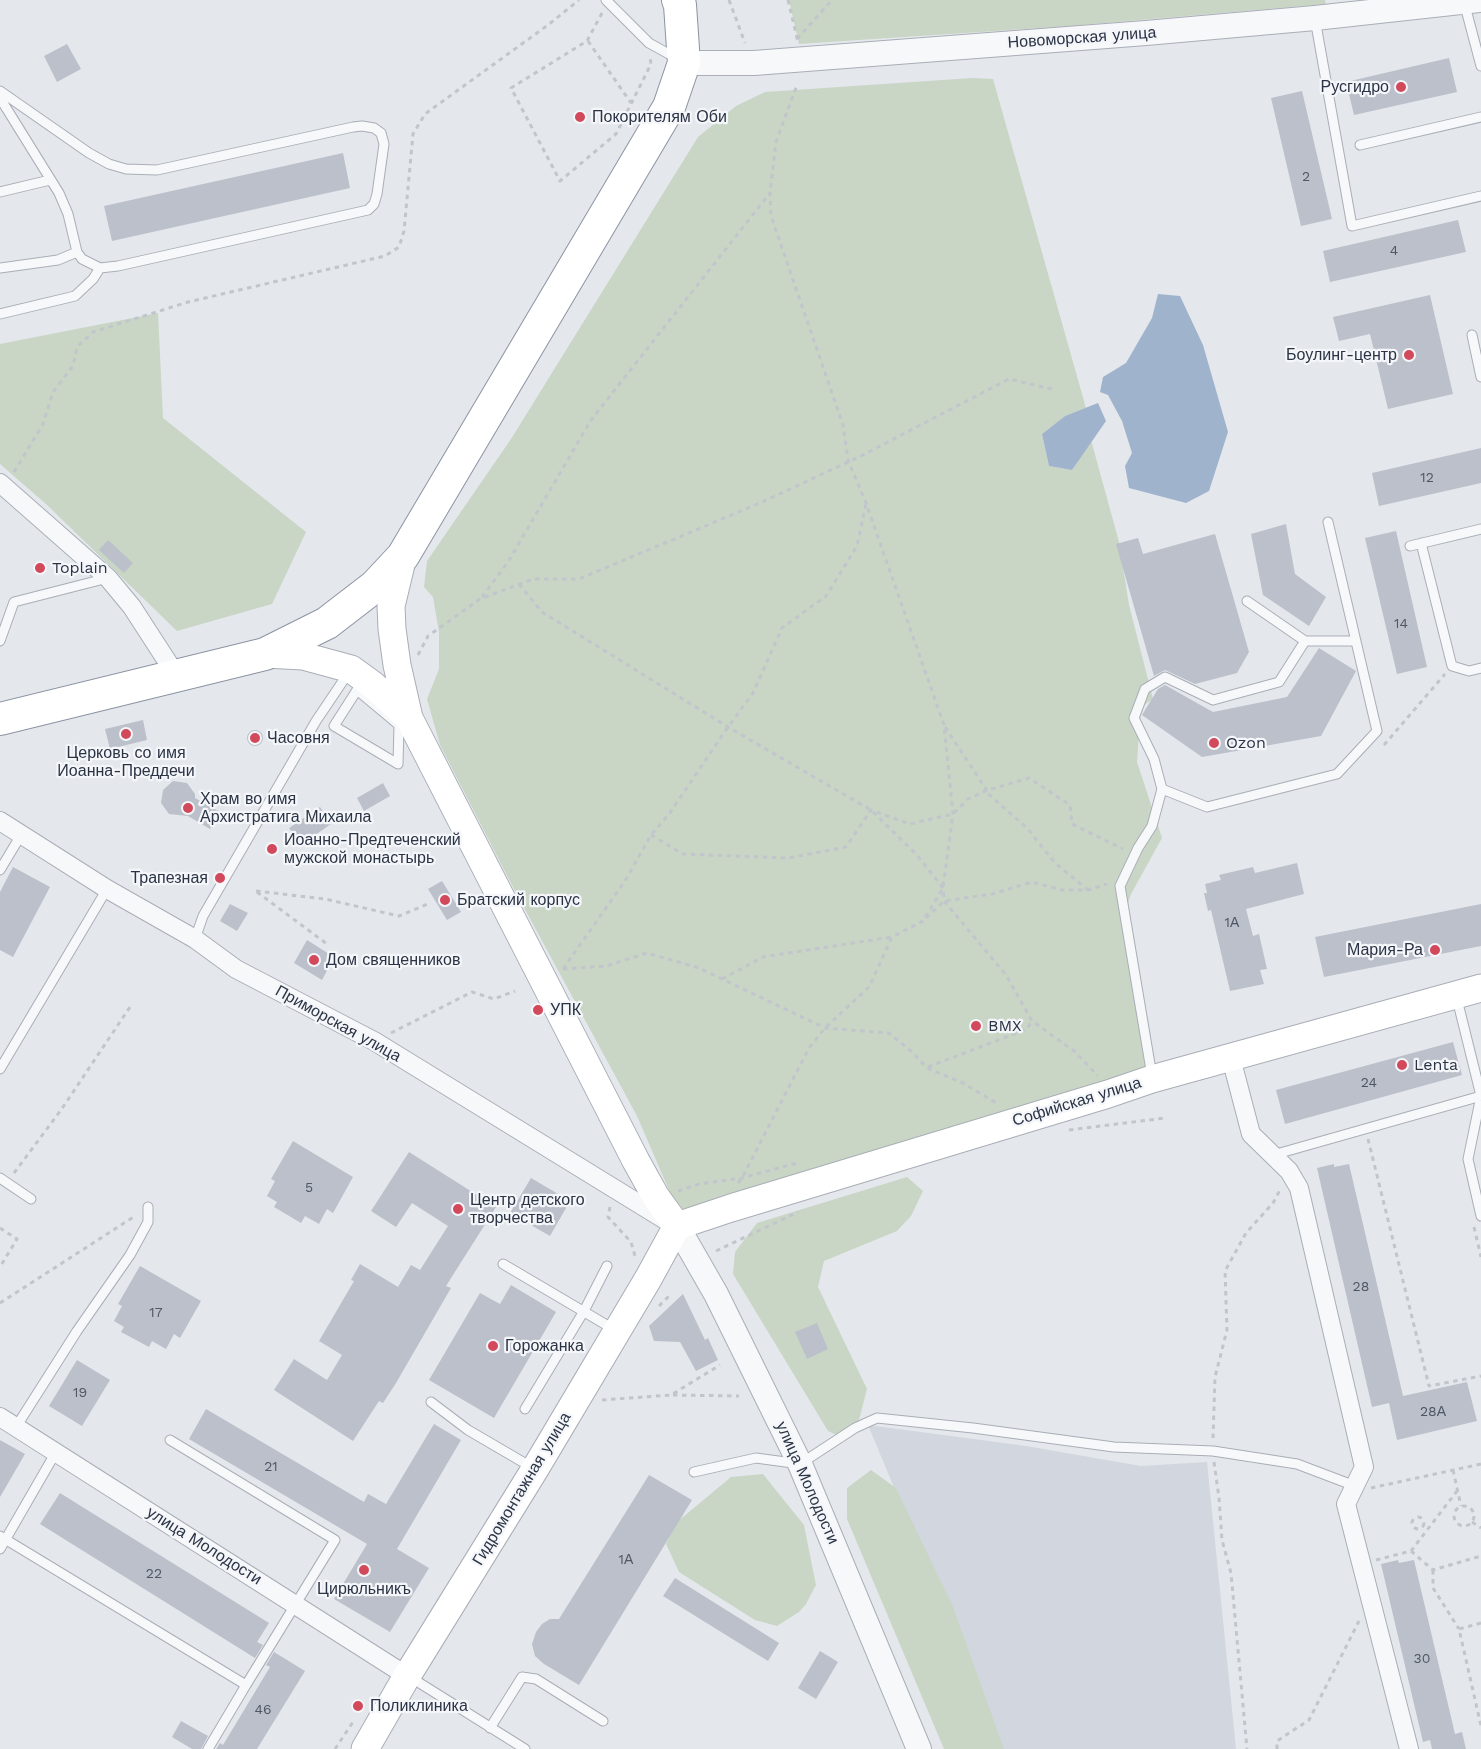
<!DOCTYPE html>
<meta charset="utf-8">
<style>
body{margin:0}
canvas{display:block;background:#e4e7ec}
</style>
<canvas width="1481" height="1749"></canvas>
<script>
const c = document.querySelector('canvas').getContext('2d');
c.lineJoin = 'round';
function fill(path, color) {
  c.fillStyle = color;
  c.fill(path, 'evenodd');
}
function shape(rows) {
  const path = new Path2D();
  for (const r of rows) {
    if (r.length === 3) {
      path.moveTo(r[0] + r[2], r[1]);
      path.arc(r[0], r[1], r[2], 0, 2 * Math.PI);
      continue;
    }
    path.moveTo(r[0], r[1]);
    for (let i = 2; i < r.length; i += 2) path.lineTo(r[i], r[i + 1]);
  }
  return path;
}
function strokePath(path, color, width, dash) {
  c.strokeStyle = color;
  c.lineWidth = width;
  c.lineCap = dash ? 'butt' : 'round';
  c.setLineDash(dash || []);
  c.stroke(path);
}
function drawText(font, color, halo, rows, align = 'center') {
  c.font = font + ' "Work Sans",sans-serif';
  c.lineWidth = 4.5;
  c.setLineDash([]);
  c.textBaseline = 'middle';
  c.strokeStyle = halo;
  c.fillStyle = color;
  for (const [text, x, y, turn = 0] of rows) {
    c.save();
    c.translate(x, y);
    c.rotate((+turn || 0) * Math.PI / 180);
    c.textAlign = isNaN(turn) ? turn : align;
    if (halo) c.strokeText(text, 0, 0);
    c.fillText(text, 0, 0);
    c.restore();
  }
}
const built = shape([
 [868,1425,1026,1446,1141,1466,1207,1462,1236,1749,1003,1749]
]);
const green = shape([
 [789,0,1325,0,1326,4,1070,26,799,44],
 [972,78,993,79,1086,408,1065,416,1042,434,1049,466,1072,470,1091,440,1119,542,1129,605,1153,699,1132,713,1139,733,1137,762,1162,838,1131,894,1124,915,1148,1068,690,1213,675,1204,637,1116,515,891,440,745,427,699,439,669,439,632,433,597,424,587,427,561,511,439,698,137,736,106,765,92],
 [158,313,163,418,306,532,272,604,177,631,46,504,0,464,0,344],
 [907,1177,923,1191,911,1216,897,1231,824,1261,818,1287,867,1389,859,1420,855,1428,841,1437,828,1431,733,1274,735,1252,757,1223],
 [871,1470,896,1488,953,1607,1004,1749,944,1749,847,1519,847,1488],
 [763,1474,804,1525,816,1585,806,1604,799,1612,777,1626,755,1620,679,1572,666,1544,677,1522,731,1477]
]);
const water = shape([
 [1158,294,1180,296,1203,345,1228,432,1209,491,1186,503,1129,488,1125,466,1132,453,1122,421,1108,395,1100,392,1103,377,1126,363,1152,318],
 [1098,403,1106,421,1072,470,1049,466,1042,434,1065,416]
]);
const building = shape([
 [67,44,81,69,57,82,44,56],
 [1449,58,1457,92,1354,115,1346,82],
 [1302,91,1332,219,1301,226,1271,98],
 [343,153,350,188,112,241,104,206],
 [1458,220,1466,252,1330,282,1323,251],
 [1430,295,1453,394,1388,409,1370,334,1339,341,1333,317],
 [1481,448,1481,483,1379,506,1372,473],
 [1286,524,1295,574,1326,597,1309,626,1263,595,1251,534],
 [1396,531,1427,667,1397,674,1365,538],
 [1215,534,1249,652,1237,673,1195,684,1165,670,1154,676,1116,544,1138,538,1143,554],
 [108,540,133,563,124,573,99,550],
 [1319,648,1356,671,1321,736,1202,757,1142,715,1158,689,1165,685,1213,712,1287,697],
 [143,720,147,740,110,749,105,729],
 [255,738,8],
 [173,781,187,783,195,794,195,798,220,812,210,829,188,816,169,814,161,803,163,790],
 [383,783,390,796,364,811,357,798],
 [320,807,331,824,301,845,289,828],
 [1297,863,1304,894,1246,909,1253,936,1259,934,1267,969,1260,970,1264,984,1230,991,1211,910,1208,911,1204,893,1207,893,1205,884,1221,880,1219,875,1253,867,1255,873],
 [13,867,50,887,13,957,0,950,0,892],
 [442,881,461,912,447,920,428,889],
 [230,904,248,913,237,931,220,921],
 [1481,904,1481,946,1324,977,1315,937],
 [307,940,334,957,322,980,294,963],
 [1453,1042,1462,1075,1285,1124,1276,1090],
 [293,1141,353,1177,333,1213,327,1209,319,1224,305,1216,301,1223,274,1207,277,1202,267,1196,275,1181,271,1179],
 [409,1152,496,1207,446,1286,451,1288,396,1383,383,1403,379,1401,353,1441,274,1390,294,1359,327,1380,342,1355,319,1341,354,1281,351,1280,360,1264,398,1287,411,1265,420,1270,448,1226,412,1203,396,1227,371,1211],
 [1334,1164,1334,1167,1349,1164,1403,1396,1467,1382,1477,1421,1397,1440,1389,1403,1372,1407,1317,1168],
 [531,1178,570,1201,550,1236,510,1213],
 [140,1266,201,1301,180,1338,174,1334,166,1349,152,1341,149,1347,121,1332,124,1327,114,1321,122,1306,118,1304],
 [511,1285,556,1312,494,1418,429,1380,480,1293,500,1304],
 [683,1294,705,1340,708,1338,718,1360,696,1371,680,1342,654,1341,649,1326],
 [817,1323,828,1349,807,1359,795,1332],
 [77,1360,110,1380,82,1426,49,1406],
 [206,1409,364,1502,368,1494,386,1504,434,1424,461,1440,397,1549,429,1568,390,1632,334,1599,367,1544,189,1439],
 [0,1440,25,1454,0,1497],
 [649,1475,692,1500,579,1685,544,1664,535,1656,532,1644,536,1632,542,1624,550,1619,559,1619],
 [60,1493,269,1623,257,1642,263,1645,255,1658,40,1524],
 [1398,1560,1399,1563,1414,1560,1455,1734,1462,1732,1466,1749,1432,1749,1430,1740,1423,1742,1381,1564],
 [675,1578,779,1643,768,1661,663,1596],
 [820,1651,838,1662,816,1699,798,1688],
 [274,1652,305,1671,257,1749,216,1749,220,1743,223,1745,270,1667,266,1665],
 [181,1721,208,1736,201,1749,192,1749,172,1737]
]);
const path = shape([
 [729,0,745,43],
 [788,0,798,42],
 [602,13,587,41,511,88,560,181,616,134,651,64,650,57],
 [797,39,832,0],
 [588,41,631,103],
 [14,472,43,424,53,392,73,366,77,347,93,332,188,302,385,256,399,247,404,231,413,134,425,114,548,25,579,0],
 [519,584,542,612,728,727,871,810,917,855,943,888,944,901,1006,975,1032,1021,1074,1051,1098,1076],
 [482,597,508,562,591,420,770,193],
 [418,655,428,636,480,599,533,579,579,579,760,503,861,456,1009,379,1056,390],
 [945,727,986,789,985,791,1027,828,1055,863,1088,890],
 [1384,745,1445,674],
 [651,835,683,854,788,858,846,847,871,810,910,824,953,814,968,799,985,791,1029,778,1070,805,1072,824,1123,849],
 [256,891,325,899,399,916,430,903],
 [257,892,327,944],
 [926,918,944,901,992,894,1032,882,1062,890,1088,890,1107,884],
 [563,969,625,881,651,835,669,814,728,727,753,693,782,628,826,596,857,546,866,504],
 [563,969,606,966,647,953,699,968,825,1028,889,1033,913,1053,927,1068,963,1083,998,1104],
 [722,979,763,957,892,937],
 [391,1033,472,992,494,999,515,991],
 [928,1067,1027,1029,1032,1021],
 [1069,1130,1165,1118],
 [1368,1139,1429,1386,1481,1376],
 [14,1173,61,1110,130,1007],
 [738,1183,742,1178,809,1048,825,1028,869,987,892,937,923,921,943,888,953,814,944,725,866,503,848,460,843,425,771,216,770,193,776,142,797,85],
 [678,1191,699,1184,742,1178,797,1163],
 [610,1207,608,1217,631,1242,635,1256],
 [1474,1227,1481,1257],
 [0,1228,17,1239,0,1267],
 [716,1251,798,1212],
 [0,1303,135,1216],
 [659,1306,670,1295],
 [673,1395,739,1396],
 [602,1400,671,1395,720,1365],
 [1213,1438,1215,1377,1227,1330,1225,1271,1246,1233,1273,1203,1281,1188],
 [1214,1462,1219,1498,1222,1540,1231,1573,1247,1749],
 [1453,1470,1461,1506],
 [1371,1488,1481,1464],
 [1464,1516,10],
 [1418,1523,6],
 [1472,1522,1481,1528],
 [1411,1551,1433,1570,1481,1556],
 [1376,1560,1411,1551,1457,1491],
 [1433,1570,1433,1588,1459,1629],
 [1481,1623,1459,1629,1481,1726],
 [335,1749,353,1722],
 [1277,1749,1277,1741,1309,1720,1359,1621]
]);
const service = shape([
 [606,0,649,43,678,59],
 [1464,2,1481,66],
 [1315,19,1352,226,1481,196],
 [0,91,89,153,109,164,126,169,157,170,353,127,362,126,374,128,381,133,384,144,377,194,374,204,368,210,118,266,100,268,82,259,77,252,68,214,59,193,0,98],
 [1360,145,1481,117],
 [0,192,50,180],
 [0,268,58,260,77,252],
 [0,314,75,296,93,279,100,268],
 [1472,335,1481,377],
 [1421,543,1452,666,1469,671,1481,668],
 [1410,546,1481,529],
 [1247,601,1305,641],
 [0,641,14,602,108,578],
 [357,690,399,725,398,764,334,726,357,690],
 [1162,789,1207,807,1337,774,1377,731,1328,522],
 [0,870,21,835],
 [195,939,203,916,316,721,349,672],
 [1457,999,1481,1096,1468,1159,1481,1216],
 [0,1069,107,889],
 [1152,1076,1120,886,1138,848,1152,826,1162,789,1154,759,1134,718,1145,689,1165,677,1213,700,1279,682,1305,641,1356,641],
 [1273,1155,1481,1096],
 [0,1178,31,1199],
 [503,1264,615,1330],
 [431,1402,468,1430,533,1468],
 [525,1409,584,1311,607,1266],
 [16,1427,77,1331,130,1255,148,1222,148,1207],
 [694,1472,756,1458,800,1464,855,1428,877,1418,973,1428,1114,1447,1213,1451,1297,1464,1355,1486],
 [0,1536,246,1685,335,1540,170,1440],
 [0,1549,56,1452],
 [410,1677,525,1749],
 [490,1728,522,1677,536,1679,603,1721],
 [208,1749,246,1685]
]);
const minor = shape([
 [0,483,108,578,132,607,176,675],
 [0,821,107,889,195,939,236,969,374,1041,667,1221],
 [1231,1058,1251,1134,1289,1171,1299,1188,1364,1467,1346,1504,1409,1749],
 [0,1417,407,1676]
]);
const tertiary = shape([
 [684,63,754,63,1146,33,1315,18,1479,0],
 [677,1226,716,1294,800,1464,919,1749]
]);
const secondary = shape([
 [403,556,391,606,392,629,397,665,409,718,636,1161,656,1197,677,1226],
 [265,654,303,656,351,669,373,685,409,718],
 [677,1226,731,1208,1108,1094,1152,1079,1481,988],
 [365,1749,407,1676,535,1469,648,1279,677,1226]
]);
const trunk = shape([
 [0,719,265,654,327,623,375,586,403,556,669,107,684,63,680,5,678,0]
]);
const markers = [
 [1401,87,6,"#d1495b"],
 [580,117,6,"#d1495b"],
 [1409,355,6,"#d1495b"],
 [40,568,6,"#d1495b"],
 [126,734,6,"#d1495b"],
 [255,738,6,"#d1495b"],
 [1214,743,6,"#d1495b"],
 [188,808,6,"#d1495b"],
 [272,849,6,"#d1495b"],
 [220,878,6,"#d1495b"],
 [445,900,6,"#d1495b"],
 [1435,950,6,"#d1495b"],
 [314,960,6,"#d1495b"],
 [538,1010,6,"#d1495b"],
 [976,1026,6,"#d1495b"],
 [1402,1065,6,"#d1495b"],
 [458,1209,6,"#d1495b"],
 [493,1346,6,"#d1495b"],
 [364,1570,6,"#d1495b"],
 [358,1706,6,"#d1495b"]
];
const numberNames = [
 ["2",1306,177],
 ["4",1394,251],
 ["12",1427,478],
 ["14",1401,624],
 ["1А",1232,923],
 ["24",1369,1083],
 ["5",309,1188],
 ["28",1361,1287],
 ["17",156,1313],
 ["19",80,1393],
 ["28А",1433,1412],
 ["21",271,1467],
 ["1А",626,1560],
 ["22",154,1574],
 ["30",1422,1659],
 ["46",263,1710]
];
const streetNames = [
 ["Новоморская улица",1082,38,-4],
 ["Приморская улица",338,1024,29],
 ["Софийская улица",1077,1102,-17],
 ["улица Молодости",807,1483,66],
 ["Гидромонтажная улица",522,1489,-59],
 ["улица Молодости",204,1546,32]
];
const poiNames = [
 ["Русгидро",1389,87,"right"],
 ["Покорителям Оби",592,117],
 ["Боулинг-центр",1397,355,"right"],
 ["Toplain",52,568],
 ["Часовня",267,738],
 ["Ozon",1226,743],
 ["Церковь со имя",126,753,"center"],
 ["Иоанна-Преддечи",126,771,"center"],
 ["Храм во имя",200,799],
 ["Архистратига Михаила",200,817],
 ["Иоанно-Предтеченский",284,840],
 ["мужской монастырь",284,858],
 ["Трапезная",208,878,"right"],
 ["Братский корпус",457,900],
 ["Мария-Ра",1423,950,"right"],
 ["Дом священников",326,960],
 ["УПК",550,1010],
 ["BMX",988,1026],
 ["Lenta",1414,1065],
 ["Центр детского",470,1200],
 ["творчества",470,1218],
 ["Горожанка",505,1346],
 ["Цирюльникъ",364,1589,"center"],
 ["Поликлиника",370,1706]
];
fill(built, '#d2d6de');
fill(green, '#c9d6c5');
fill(water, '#9fb4cc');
fill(building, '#bbc0ca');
strokePath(service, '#a9aeb7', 11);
strokePath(minor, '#a9aeb7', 20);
strokePath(tertiary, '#a9aeb7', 26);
strokePath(secondary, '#a9aeb7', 29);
strokePath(trunk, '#8b94a3', 34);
strokePath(path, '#c2c5cb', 3, [4.5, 4.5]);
strokePath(service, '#f7f8fa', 9);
strokePath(minor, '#f7f8fa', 18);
strokePath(tertiary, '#f7f8fa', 24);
strokePath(secondary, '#fff', 27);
strokePath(trunk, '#fff', 32);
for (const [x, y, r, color] of markers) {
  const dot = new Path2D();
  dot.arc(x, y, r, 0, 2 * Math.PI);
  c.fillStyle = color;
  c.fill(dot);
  strokePath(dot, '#f4f6f9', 2);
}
drawText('14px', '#4f5766', null, numberNames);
drawText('16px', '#2b3445', '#f4f6f9', streetNames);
drawText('16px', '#2b3445', '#f4f6f9', poiNames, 'left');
</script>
